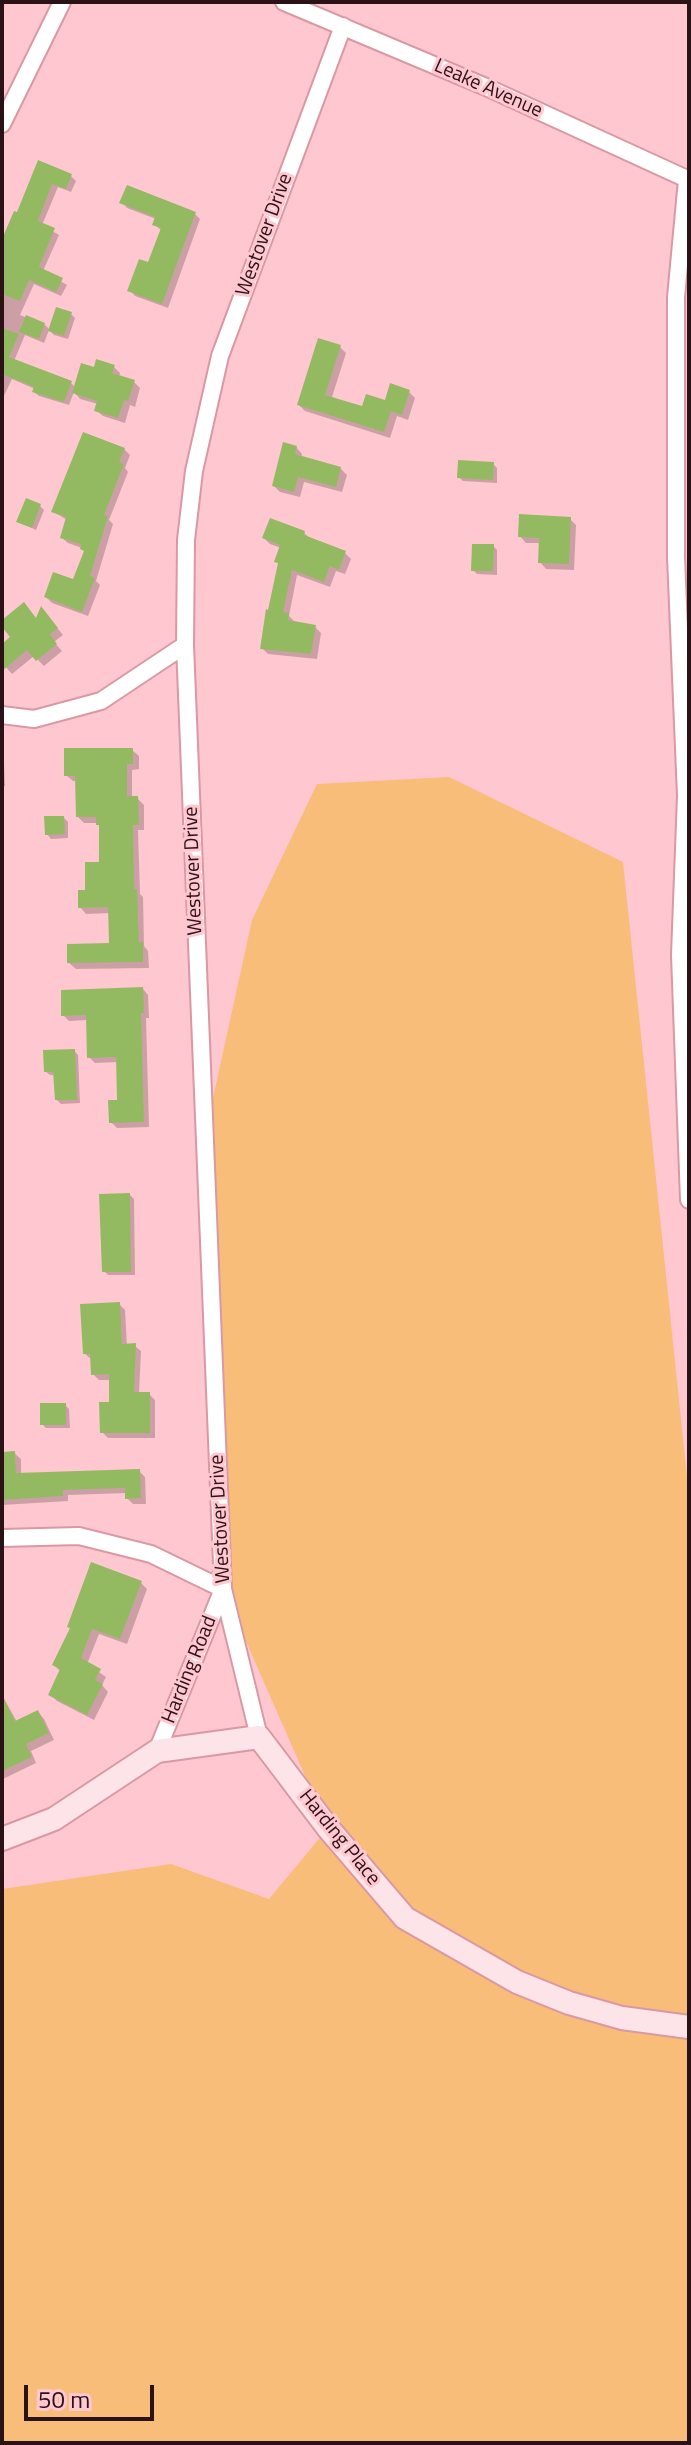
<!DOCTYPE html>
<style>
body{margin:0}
#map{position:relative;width:691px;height:2445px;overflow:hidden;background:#ffc7d0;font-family:"Titillium Web",sans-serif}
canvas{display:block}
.frame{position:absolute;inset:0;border:4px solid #2a1217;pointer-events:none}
.scale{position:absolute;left:24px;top:2385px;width:130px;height:36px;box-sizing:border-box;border:4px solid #2a1217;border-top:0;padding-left:10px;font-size:24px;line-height:28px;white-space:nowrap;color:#2a1217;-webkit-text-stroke:6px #ffc7d0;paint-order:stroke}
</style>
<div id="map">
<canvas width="691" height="2445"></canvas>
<div class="frame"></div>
<div class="scale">50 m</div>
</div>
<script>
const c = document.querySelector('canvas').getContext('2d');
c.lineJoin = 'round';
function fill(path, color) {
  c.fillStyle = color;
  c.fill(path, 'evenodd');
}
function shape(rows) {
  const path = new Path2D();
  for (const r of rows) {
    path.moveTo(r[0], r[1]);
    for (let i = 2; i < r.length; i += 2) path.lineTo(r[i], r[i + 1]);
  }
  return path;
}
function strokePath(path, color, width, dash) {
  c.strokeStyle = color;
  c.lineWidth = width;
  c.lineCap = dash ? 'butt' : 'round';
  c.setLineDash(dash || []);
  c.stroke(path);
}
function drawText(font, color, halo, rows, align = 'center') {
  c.font = font + ' "Titillium Web",sans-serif';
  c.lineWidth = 6;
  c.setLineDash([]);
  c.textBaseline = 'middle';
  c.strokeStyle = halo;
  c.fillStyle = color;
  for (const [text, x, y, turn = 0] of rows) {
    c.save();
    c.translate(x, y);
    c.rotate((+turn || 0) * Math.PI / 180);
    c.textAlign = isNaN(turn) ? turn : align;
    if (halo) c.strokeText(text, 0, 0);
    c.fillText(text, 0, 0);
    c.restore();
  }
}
const green = shape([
 [449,777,623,862,689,1496,689,2443,2,2443,2,1889,171,1864,269,1899,328,1828,223,1589,204,1139,252,920,317,784]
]);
const shadow = shape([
 [39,163,71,176,76,181,71,192,58,187,42,225,59,235,43,271,67,285,61,296,34,284,20,315,44,324,50,330,71,314,75,318,68,339,54,335,49,330,44,343,25,335,14,361,71,383,75,387,95,369,114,367,120,373,119,377,134,382,140,388,135,407,130,405,125,423,103,416,96,410,98,404,80,399,74,392,69,405,39,396,34,392,35,389,12,379,2,400,2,247],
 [122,202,195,214,200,219,168,308,135,296,130,290,149,265,162,231,154,224,156,219,127,208],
 [340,347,346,353,332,397,363,409,386,403,409,392,415,398,408,420,397,416,390,438,305,411,299,405],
 [296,447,302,454,301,458,340,468,347,475,342,492,304,482,300,497,280,492,274,486],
 [124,449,130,455,125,468,128,472,109,520,113,524,96,581,100,585,88,616,52,603,46,597,74,582,85,552,82,548,68,543,62,538,67,520,54,512],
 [493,464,497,468,497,483,463,481,459,477],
 [40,506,44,510,36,530,18,521],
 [570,519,576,525,574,570,546,569,540,562,541,543,526,543,520,536],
 [304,533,312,540,345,553,351,559,345,574,336,571,330,587,297,575,289,616,294,621,315,627,321,633,317,659,268,654,262,648,279,564,276,561,281,548,270,544,264,538],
 [493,546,497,550,497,575,477,574,473,570],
 [47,615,63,635,54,642,62,651,44,666,34,656,12,674,2,663,2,647,13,637,2,623,37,621],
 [132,750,139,756,139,769,132,770,132,798,137,798,144,805,144,830,138,830,140,894,143,897,144,946,148,951,149,968,76,969,69,963,111,945,110,913,86,914,80,907,101,864,101,828,98,823,84,823,78,817,77,781,73,781,66,775],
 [2,762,4,764,5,786,2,787],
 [64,818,68,822,68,838,51,839,47,834],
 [143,989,148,995,149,1018,146,1018,149,1127,117,1128,111,1122,119,1102,118,1062,95,1063,89,1057,88,1020,69,1021,63,1015],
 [74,1051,78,1055,80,1103,61,1104,57,1100,56,1075,50,1075,45,1071],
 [130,1195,134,1199,135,1275,108,1275,104,1271],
 [119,1304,125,1310,127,1346,135,1346,141,1351,139,1394,149,1394,155,1400,155,1438,108,1438,102,1432,111,1404,111,1380,99,1380,93,1374,91,1359,84,1353],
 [65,1405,69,1409,70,1428,46,1428,42,1424],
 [14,1453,21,1459,21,1475,139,1471,145,1477,146,1504,133,1504,127,1498,127,1493,68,1495,68,1501,2,1505,2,1454],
 [141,1583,147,1589,127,1644,99,1634,87,1664,106,1677,102,1685,108,1692,94,1720,57,1701,50,1694,61,1672,54,1665],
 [2,1695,17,1722,38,1712,44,1719,54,1740,31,1751,36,1763,3,1779]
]);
const building = shape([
 [38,160,72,174,66,189,52,184,38,221,55,228,39,267,63,278,56,292,29,280,20,301,2,294,2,239,14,211,17,212],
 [127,185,196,212,162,304,127,291,139,259,148,262,161,228,152,225,155,217,119,203],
 [56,307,72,312,64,336,48,331],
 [26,315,45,323,39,339,19,332],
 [2,328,19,334,9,357,72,381,64,402,32,392,34,387,2,374],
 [318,338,341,345,325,395,362,406,366,394,385,400,390,383,410,390,402,415,391,411,384,432,297,405],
 [96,359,115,365,112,373,135,380,128,401,124,400,118,418,94,411,97,401,72,393,81,363,94,367],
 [83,432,125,448,119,462,124,464,104,515,108,516,90,576,95,578,82,612,44,597,53,572,73,579,84,551,80,549,81,544,60,538,66,517,51,512],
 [283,442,297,446,295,454,341,467,336,487,298,477,294,492,272,486],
 [458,460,494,462,493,480,457,478],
 [26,498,41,504,32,528,16,522],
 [519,514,571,517,569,564,538,563,539,538,518,537],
 [270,518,305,531,304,535,346,551,339,570,330,566,324,582,292,570,283,612,289,613,288,620,316,625,311,654,260,649,266,609,268,610,278,563,274,562,280,545,262,538],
 [472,544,494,544,493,571,471,571],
 [24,602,36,618,41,606,58,628,50,634,57,644,36,661,27,650,2,671,2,644,10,637,2,627,2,620],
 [64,748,133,748,133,764,127,764,127,796,138,796,139,825,133,825,134,889,137,889,139,942,143,942,143,962,67,963,67,944,109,943,108,907,78,908,78,890,85,890,85,862,99,862,99,825,96,825,96,817,76,817,75,776,64,776],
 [44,816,64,816,65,834,45,835],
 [143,987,144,1013,141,1013,144,1122,109,1123,108,1100,117,1100,116,1057,87,1058,86,1015,61,1016,61,990],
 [75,1049,77,1100,55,1100,53,1072,44,1072,43,1050],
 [130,1193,131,1272,102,1272,99,1194],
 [120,1302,122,1344,136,1343,134,1392,150,1392,150,1433,100,1433,99,1402,109,1402,109,1374,91,1375,90,1354,83,1354,80,1304],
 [40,1403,66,1403,66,1425,40,1425],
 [15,1451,16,1473,140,1469,141,1498,125,1499,125,1488,63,1490,63,1496,2,1500,2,1452],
 [91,1562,142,1581,120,1639,92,1629,81,1658,101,1669,95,1680,103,1684,87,1715,48,1695,60,1669,52,1665,70,1628,67,1627],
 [2,1695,15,1721,38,1710,49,1733,26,1744,32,1757,2,1771]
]);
const minor = shape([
 [284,2,486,87,689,180],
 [2,124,62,2],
 [687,180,676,297,676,557,686,796,680,955,689,1200],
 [2,715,34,719,101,701,185,645],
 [2,1538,79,1536,151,1554,223,1589,157,1751],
 [259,1737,223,1589,185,645,186,540,194,471,220,356,343,26]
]);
const secondary = shape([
 [2,1839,54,1819,157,1751,259,1737,328,1828,405,1918,517,1982,569,2003,622,2018,689,2027]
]);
const streetNames = [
 ["Leake Avenue",488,89,24],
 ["Westover Drive",265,235,-70],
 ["Westover Drive",194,871,-92],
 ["Westover Drive",221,1519,-93],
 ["Harding Road",190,1670,-68],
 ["Harding Place",339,1838,51]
];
fill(green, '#f9bd7a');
fill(shadow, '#0003');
fill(building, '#94ba61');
strokePath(minor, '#da98a3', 20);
strokePath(secondary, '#da98a3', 26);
strokePath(minor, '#fff', 16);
strokePath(secondary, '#fde4e8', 22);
drawText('20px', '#2a1217', '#ffc7d0', streetNames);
</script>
